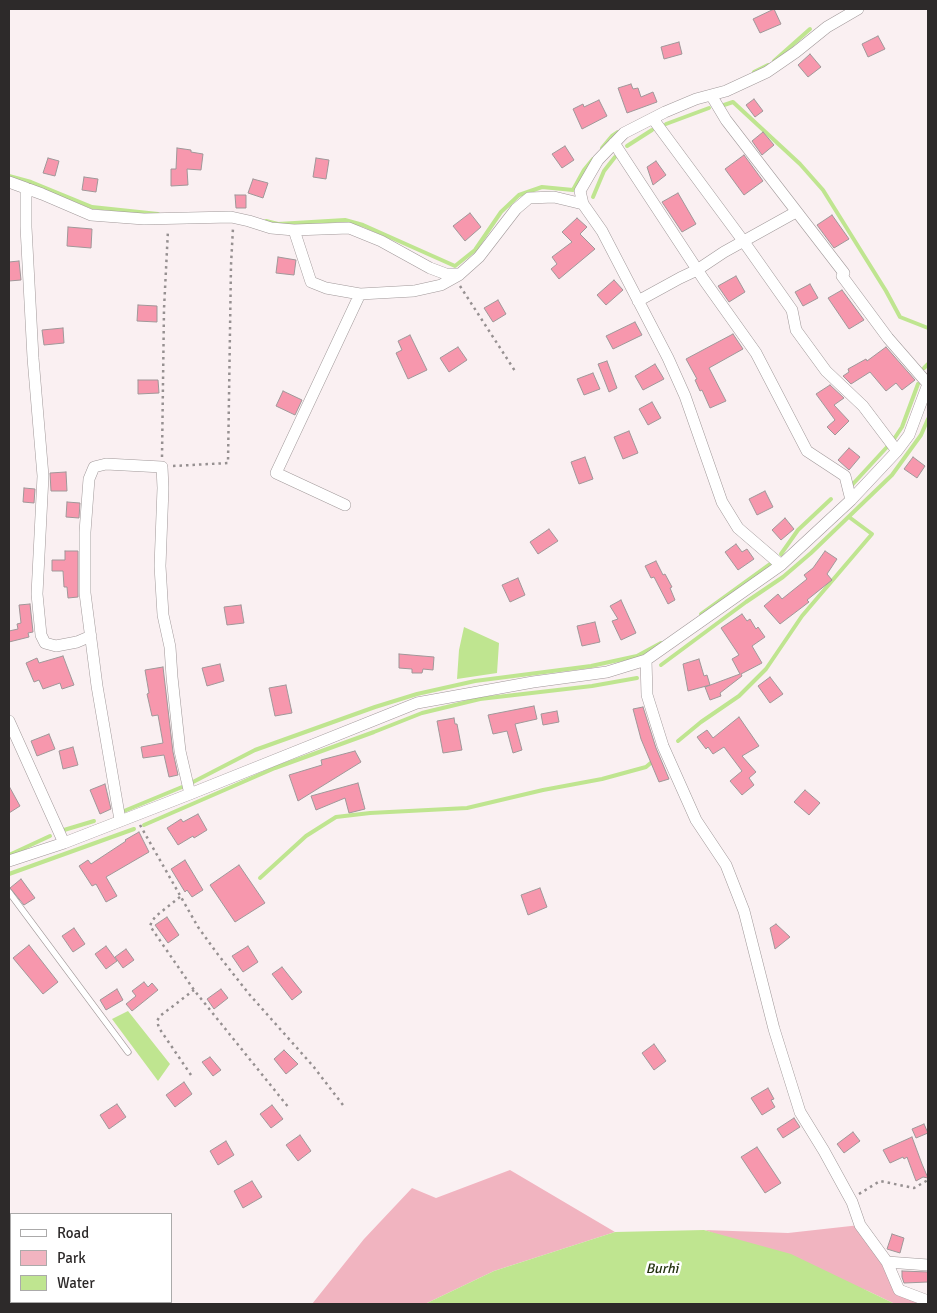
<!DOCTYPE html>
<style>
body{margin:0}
#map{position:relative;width:937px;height:1313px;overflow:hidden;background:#faf0f2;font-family:Signika,sans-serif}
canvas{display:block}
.frame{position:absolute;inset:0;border:10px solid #2d2a2a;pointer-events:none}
.legend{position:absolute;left:10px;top:1213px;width:162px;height:90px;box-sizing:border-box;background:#fff;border:1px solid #abaaaa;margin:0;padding:6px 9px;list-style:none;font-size:15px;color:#2d2a2a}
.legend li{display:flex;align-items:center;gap:10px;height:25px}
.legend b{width:25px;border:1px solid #abaaaa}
</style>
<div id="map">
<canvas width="937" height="1313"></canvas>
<div class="frame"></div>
<ul class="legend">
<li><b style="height:6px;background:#fff"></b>Road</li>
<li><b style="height:14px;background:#f1b4c0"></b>Park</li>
<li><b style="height:14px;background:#bfe590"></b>Water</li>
</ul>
</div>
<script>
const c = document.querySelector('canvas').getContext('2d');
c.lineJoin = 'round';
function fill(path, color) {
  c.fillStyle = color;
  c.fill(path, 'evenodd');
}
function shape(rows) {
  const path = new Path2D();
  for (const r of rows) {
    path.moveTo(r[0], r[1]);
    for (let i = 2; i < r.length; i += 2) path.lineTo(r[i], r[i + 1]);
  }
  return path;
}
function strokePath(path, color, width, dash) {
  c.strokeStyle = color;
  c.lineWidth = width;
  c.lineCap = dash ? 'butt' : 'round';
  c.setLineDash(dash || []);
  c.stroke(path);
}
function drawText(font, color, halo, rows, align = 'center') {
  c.font = font + ' Signika,sans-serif';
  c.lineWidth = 5;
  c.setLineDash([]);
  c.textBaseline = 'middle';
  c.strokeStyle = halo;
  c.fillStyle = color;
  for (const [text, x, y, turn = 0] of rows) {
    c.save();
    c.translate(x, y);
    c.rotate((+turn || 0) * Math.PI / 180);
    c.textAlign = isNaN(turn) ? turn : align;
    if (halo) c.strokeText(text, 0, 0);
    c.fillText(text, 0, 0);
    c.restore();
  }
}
const green = shape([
 [510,1170,615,1232,494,1271,425,1304,312,1304,364,1239,412,1188,436,1198],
 [860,1225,899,1290,928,1304,895,1304,868,1291,705,1230,788,1233]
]);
const water = shape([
 [464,627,499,643,497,673,457,679,459,650],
 [128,1011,170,1064,158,1081,112,1019],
 [704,1230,791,1254,895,1304,425,1304,494,1271,615,1232]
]);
const stream = shape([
 [774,61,810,29],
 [754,72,768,65],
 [724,105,733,102,800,164,823,190,886,291,900,317,928,328],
 [666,124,709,108],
 [627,146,652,130],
 [602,148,612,136,618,132],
 [9,176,31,182,92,207,158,214],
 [593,197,604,171,615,157],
 [266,221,278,224,345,220,363,225,455,266,475,250,501,212,519,195,542,187,573,190,584,170,593,159],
 [924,368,928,364],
 [894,439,902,427,918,384],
 [852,485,887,447],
 [781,554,798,530,831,499],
 [701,614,770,564],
 [661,665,746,602,783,577,811,553,892,475,921,435,928,419],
 [678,741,701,722,739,696,766,669,802,616,872,534,849,517],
 [193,782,255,750,375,707,417,694,475,681,591,666,637,656,661,643],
 [124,811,182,787],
 [144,825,275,768,374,732,422,713,480,699,592,686,637,678],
 [64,830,94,821],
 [9,855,50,836],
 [9,874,134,829],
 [260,878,306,836,336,817,370,813,467,808,543,790,602,779,646,767,653,761]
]);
const building = shape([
 [774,9,781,24,760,33,753,19,774,9],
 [878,36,885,49,868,57,862,44,878,36],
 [679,42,682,54,664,59,661,47,679,42],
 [810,54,821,67,808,77,798,65,810,54],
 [631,84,633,89,638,88,641,97,653,92,657,102,627,113,618,88,631,84],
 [754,99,763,111,755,117,746,105,754,99],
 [599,100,607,116,582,129,573,109,583,104,584,107,599,100],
 [763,132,774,145,762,155,752,141,763,132],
 [565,146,574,160,562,168,552,154,565,146],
 [177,148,191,150,191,152,203,154,201,170,187,169,188,185,171,186,171,169,176,169,177,148],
 [744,155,763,181,744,195,725,169,744,155],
 [48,158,59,161,55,176,43,173,48,158],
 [316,158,329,160,326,179,313,177,316,158],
 [656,161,666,175,653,185,647,167,656,161],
 [84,177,98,179,96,192,82,190,84,177],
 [253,179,268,183,263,198,248,193,253,179],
 [678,193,696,224,682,232,662,202,678,193],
 [235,195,246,195,246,208,236,208,235,195],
 [470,213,481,227,465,241,453,226,470,213],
 [832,215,849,239,834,248,817,225,832,215],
 [577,218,587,227,580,234,595,249,559,279,551,269,557,264,552,257,572,242,562,232,577,218],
 [68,227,92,229,91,248,67,246,68,227],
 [278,257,296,260,294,275,276,273,278,257],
 [19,261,21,280,9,281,9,262,19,261],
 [736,276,745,292,729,302,718,286,736,276],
 [614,280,623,290,606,305,597,295,614,280],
 [810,284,818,298,803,306,795,292,810,284],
 [842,290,864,320,849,329,828,298,842,290],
 [498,300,506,314,493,322,484,308,498,300],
 [138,305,157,306,157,322,137,321,138,305],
 [635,322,642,335,613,349,606,336,635,322],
 [63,328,64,343,44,345,42,330,63,328],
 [733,334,743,349,709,368,726,401,710,408,702,390,700,391,695,380,697,379,686,359,733,334],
 [410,335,427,370,408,379,396,353,402,350,398,341,410,335],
 [458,347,467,360,449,372,440,358,458,347],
 [886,347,915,380,902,390,896,383,886,391,870,372,851,384,843,376,849,372,848,369,866,359,867,361,886,347],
 [607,361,617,388,609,392,598,364,607,361],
 [655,364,664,379,643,390,635,376,655,364],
 [593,373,600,389,584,395,577,379,593,373],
 [138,380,158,380,159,393,138,394,138,380],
 [830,385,844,398,834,405,849,421,835,435,827,427,835,420,816,394,830,385],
 [283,391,302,400,295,415,276,406,283,391],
 [652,402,661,418,648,425,639,409,652,402],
 [629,431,638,453,623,459,614,437,629,431],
 [849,448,860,457,849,470,838,460,849,448],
 [585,457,593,479,579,484,571,462,585,457],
 [913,457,925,466,917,478,904,469,913,457],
 [66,472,67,491,51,491,50,473,66,472],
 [24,488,35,489,34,503,23,502,24,488],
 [765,491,773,507,757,515,749,499,765,491],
 [67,502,80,503,79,518,66,517,67,502],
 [785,518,794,529,781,540,772,530,785,518],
 [549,529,558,541,538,554,530,542,549,529],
 [736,544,742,552,747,549,754,559,738,570,725,552,736,544],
 [65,551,78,551,78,597,68,598,67,587,64,587,63,571,52,571,52,560,65,560,65,551],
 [825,551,837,559,827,574,832,580,807,600,809,602,780,624,764,606,778,594,782,599,807,579,804,575,813,568,825,551],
 [656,561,663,575,665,574,672,587,670,588,675,600,668,604,654,577,651,578,645,566,656,561],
 [518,578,525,595,510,602,502,585,518,578],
 [621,600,636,633,621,640,612,621,618,619,610,606,621,600],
 [30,604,33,632,28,633,29,637,9,642,9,631,18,629,17,624,21,623,19,605,30,604],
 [241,605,244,623,227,625,224,607,241,605],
 [742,614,747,621,750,619,756,629,758,627,765,637,752,646,762,663,741,674,742,676,720,693,721,696,710,700,705,687,740,674,732,659,739,655,721,628,742,614],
 [595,622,600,642,582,646,577,626,595,622],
 [399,654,434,657,433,670,423,669,422,673,412,673,412,669,399,668,399,654],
 [63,656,74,685,62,689,60,683,43,689,39,680,34,682,26,663,37,658,39,663,63,656],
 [699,659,704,676,707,675,710,685,688,691,683,664,699,659],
 [220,664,224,681,207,686,202,668,220,664],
 [163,667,173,752,178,775,169,777,164,755,143,758,141,747,163,743,158,715,152,716,147,694,149,693,145,670,163,667],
 [770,677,783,694,770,703,758,686,770,677],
 [286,685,292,713,275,716,269,688,286,685],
 [534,706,537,719,515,724,522,750,513,753,507,731,493,734,488,715,534,706],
 [643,707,656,748,669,779,659,782,641,739,633,709,643,707],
 [557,711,559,722,543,725,541,714,557,711],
 [739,717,759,746,742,756,756,772,749,778,754,785,742,795,730,781,742,771,724,747,713,754,708,747,706,749,697,737,707,730,713,738,739,717],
 [454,718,455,724,457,724,462,750,443,753,437,721,454,718],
 [49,734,55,749,37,756,31,741,49,734],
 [73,747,78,765,63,769,59,751,73,747],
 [355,751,361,762,298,801,289,775,322,765,321,760,355,751],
 [358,783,365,809,349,813,345,798,316,810,311,796,358,783],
 [105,784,111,809,100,814,90,790,105,784],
 [9,786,20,806,9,813,9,786],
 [805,790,820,803,809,815,794,802,805,790],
 [198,814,207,830,194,838,193,836,178,845,167,828,181,819,183,822,198,814],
 [139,832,149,852,106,877,117,896,106,902,96,884,92,886,79,866,88,860,91,864,126,841,125,840,139,832],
 [185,860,203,890,192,897,187,890,185,892,171,869,185,860],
 [239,865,265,903,235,922,210,885,239,865],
 [21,879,35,898,24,905,10,888,21,879],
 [540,888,547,907,528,915,521,895,540,888],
 [167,917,179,935,168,943,155,925,167,917],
 [776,924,790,937,775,949,770,928,776,924],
 [74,928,85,944,73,952,62,936,74,928],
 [29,945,58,982,43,994,13,958,29,945],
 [106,946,117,961,106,969,95,954,106,946],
 [248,946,258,962,243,972,232,956,248,946],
 [126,949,134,960,123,968,115,957,126,949],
 [282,967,302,992,292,1000,272,974,282,967],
 [144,982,148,987,152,983,158,990,132,1011,126,1004,136,996,132,991,144,982],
 [117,989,123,1000,106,1010,100,1000,117,989],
 [221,989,228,998,214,1009,207,999,221,989],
 [654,1044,666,1061,654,1070,642,1053,654,1044],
 [284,1050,298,1064,286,1074,274,1059,284,1050],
 [210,1057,221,1070,213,1076,202,1062,210,1057],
 [184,1082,192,1094,175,1107,166,1095,184,1082],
 [768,1088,774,1099,771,1100,775,1107,762,1115,751,1098,768,1088],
 [117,1104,126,1117,109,1129,100,1115,117,1104],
 [272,1105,283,1119,271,1128,260,1114,272,1105],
 [794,1118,800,1127,783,1138,777,1129,794,1118],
 [924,1124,928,1133,916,1138,912,1129,924,1124],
 [853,1132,860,1141,844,1153,837,1144,853,1132],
 [300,1135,311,1151,298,1161,286,1145,300,1135],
 [912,1137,922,1164,928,1178,923,1177,916,1181,907,1157,904,1159,903,1157,890,1163,883,1150,912,1137],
 [226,1141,234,1155,218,1165,210,1151,226,1141],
 [757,1147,781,1183,765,1193,741,1157,757,1147],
 [252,1181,262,1197,243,1208,234,1191,252,1181],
 [892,1234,904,1238,900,1253,887,1249,892,1234],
 [902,1271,928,1272,928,1282,904,1283,902,1277,902,1271]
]);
const path = shape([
 [460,286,515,371],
 [162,457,164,309,168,230],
 [173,466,228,463,231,265,233,228],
 [140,825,198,927,216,952,249,994,313,1066,343,1105],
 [180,897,156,916,152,921,150,926,194,990,289,1108],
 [191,1075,159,1028,157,1021,160,1016,194,990],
 [859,1194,880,1181,914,1188,928,1180]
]);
const lane = shape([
 [9,892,128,1052]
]);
const street = shape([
 [711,95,726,120,844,273,842,276,888,338,928,384],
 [653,119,744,242,792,310,796,330,826,371,863,406,897,451],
 [614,143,704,280,756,353,807,451,845,476,851,500],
 [9,182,42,194,91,215,144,219,231,217,249,221,271,228,294,230,349,228,381,241,430,268,446,274,460,274,479,257,516,209,529,198,554,197,583,204],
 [26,188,26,227,33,358,43,476,37,594,41,635,45,643,56,646,77,642,91,636],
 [294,230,311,282,326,288,360,294,414,291,441,285,459,275],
 [638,301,680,278,697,270,724,252,796,212],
 [345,505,276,473,360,294],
 [781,565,738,528,722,502,685,396,668,358,602,231,583,204,580,191,598,160,624,133,665,112,696,99,726,91,767,72,796,52,827,27,858,9],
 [646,660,647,695,663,746,696,820,726,865,744,911,774,1029,800,1112,824,1151,852,1202,860,1225,887,1262,899,1290,928,1301],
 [9,721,64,843],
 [120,820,97,686,85,593,85,532,89,479,94,467,106,464,162,467,163,488,160,566,163,615,170,647,172,677,180,751,190,794],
 [9,861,64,843,190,794,417,703,533,682,607,672,646,660,781,565,851,500,897,451,909,435,928,384],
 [887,1262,928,1265]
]);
const waterNames = [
 ["Burhi",662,1269]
];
fill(green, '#f1b4c0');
fill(water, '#bfe590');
strokePath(stream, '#bfe590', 4);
fill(building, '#f797ad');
strokePath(building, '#a09799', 1);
strokePath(lane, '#a09899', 7);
strokePath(street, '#a09899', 12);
strokePath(path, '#969091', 2.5, [2.5, 4]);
strokePath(lane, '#fff', 5.5);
strokePath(street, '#fff', 11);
drawText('italic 14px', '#22310d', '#fff', waterNames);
</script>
